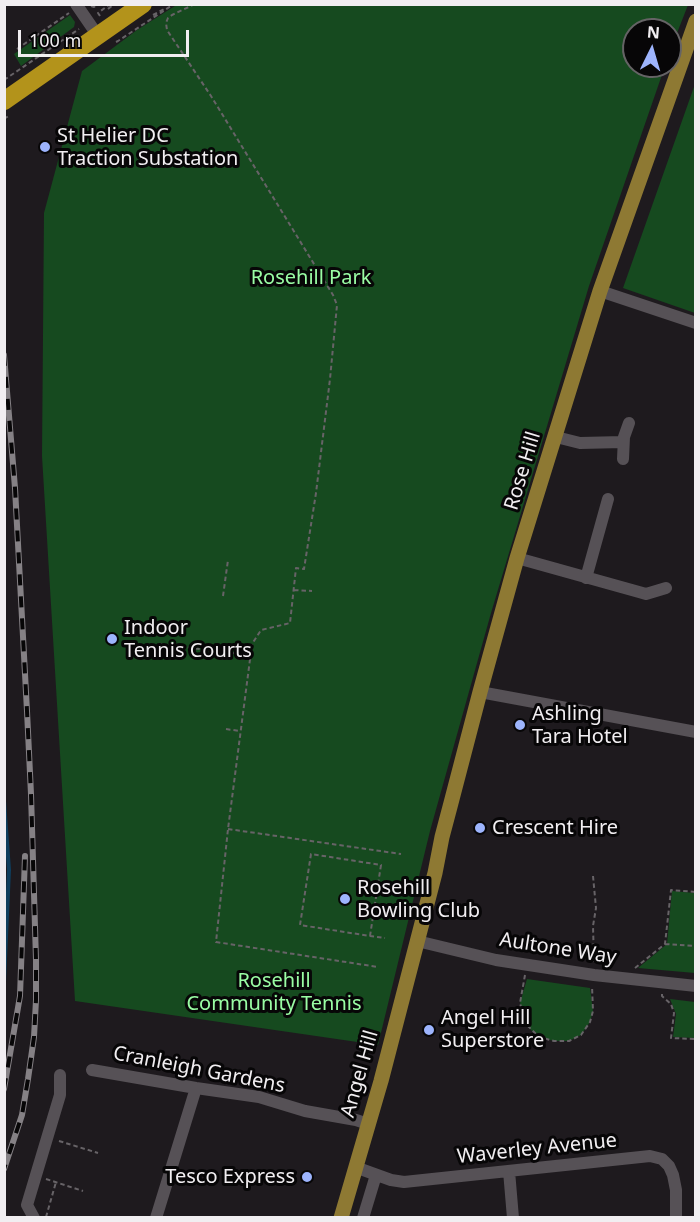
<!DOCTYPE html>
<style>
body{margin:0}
#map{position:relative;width:700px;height:1222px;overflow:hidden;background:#1e1a1e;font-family:"Noto Sans",sans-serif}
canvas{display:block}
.frame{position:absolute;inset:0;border:6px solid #f1eef1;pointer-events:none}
.north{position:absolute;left:622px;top:18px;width:60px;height:60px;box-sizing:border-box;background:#070607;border:2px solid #656365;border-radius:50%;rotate:5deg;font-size:16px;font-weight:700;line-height:24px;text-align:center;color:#f1eef1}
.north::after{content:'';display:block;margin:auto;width:21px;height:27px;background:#9db4fd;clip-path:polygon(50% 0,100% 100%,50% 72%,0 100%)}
.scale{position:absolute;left:18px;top:30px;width:171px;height:27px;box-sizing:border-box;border:3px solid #f1eef1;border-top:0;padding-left:8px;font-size:18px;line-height:21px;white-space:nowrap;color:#f1eef1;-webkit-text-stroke:4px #070607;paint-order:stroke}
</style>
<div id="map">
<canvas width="700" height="1222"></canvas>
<div class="frame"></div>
<div class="north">N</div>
<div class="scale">100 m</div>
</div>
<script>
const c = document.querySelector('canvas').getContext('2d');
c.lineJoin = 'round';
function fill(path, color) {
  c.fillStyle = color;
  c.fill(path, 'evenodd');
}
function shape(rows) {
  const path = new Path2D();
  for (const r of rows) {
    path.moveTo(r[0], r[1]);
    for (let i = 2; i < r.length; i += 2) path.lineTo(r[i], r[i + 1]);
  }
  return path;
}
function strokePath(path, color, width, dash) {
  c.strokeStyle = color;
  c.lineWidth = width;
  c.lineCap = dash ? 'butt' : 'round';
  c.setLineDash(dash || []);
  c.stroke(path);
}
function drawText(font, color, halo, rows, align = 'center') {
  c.font = font + ' "Noto Sans",sans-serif';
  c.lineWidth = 6;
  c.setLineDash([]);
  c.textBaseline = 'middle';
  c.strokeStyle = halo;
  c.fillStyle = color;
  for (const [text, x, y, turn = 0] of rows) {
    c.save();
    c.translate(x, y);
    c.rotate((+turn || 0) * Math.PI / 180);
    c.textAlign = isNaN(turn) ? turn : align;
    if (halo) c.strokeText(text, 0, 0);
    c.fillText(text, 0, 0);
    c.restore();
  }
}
const green = shape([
 [178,4,688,5,670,51,670,30,634,30,634,66,665,66,589,286,491,613,430,831,378,1045,75,1001,42,456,44,213,82,71,137,30],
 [70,15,75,22,74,27,21,66,14,54],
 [695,84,695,313,623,288],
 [672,891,695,893,695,973,638,968,667,944],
 [527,979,590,988,593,1011,590,1022,581,1035,569,1041,554,1041,539,1037,531,1030,525,1023,520,1003],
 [670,999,695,1002,695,1038,673,1037,676,1014]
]);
const stream = shape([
 [4,801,9,870,4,982]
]);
const path = shape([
 [195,4,172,15,168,18,166,23,167,30,211,96,333,295,337,305,330,379,316,493,304,569,296,568,290,623,261,630,252,644,228,829,216,942,378,967],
 [91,6,94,7,98,4],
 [108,9,114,4],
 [153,15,164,9],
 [100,16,98,13,110,4],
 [116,42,118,41,174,4],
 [17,49,69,13],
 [4,80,79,29],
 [4,119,10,115],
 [294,590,312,591],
 [223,596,228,560],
 [158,644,250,655],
 [226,729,240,731],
 [228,829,401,854],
 [593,876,596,908,593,926,594,962],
 [370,936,381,865,311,854,300,925,370,936,385,938],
 [665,944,696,946],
 [635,968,665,944,671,890,696,892],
 [525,975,520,1003,525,1023,539,1037,554,1041,569,1041,581,1035,590,1022,593,1011,592,986],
 [662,994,662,996,671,1004,674,1013,671,1038,696,1039],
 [59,1141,98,1153],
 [46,1179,83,1191],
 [46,1217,56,1182]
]);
const minor = shape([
 [76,4,98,36],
 [600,291,696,323],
 [556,437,580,443,623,442],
 [623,459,624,437,629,423],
 [517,558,639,592,646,594,666,588],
 [586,578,608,499],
 [480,692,696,732],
 [417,941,496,960,594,975,696,986],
 [92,1070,196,1088,259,1097,305,1111,356,1120,368,1124],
 [355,1167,391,1180,404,1182,650,1156,662,1159,669,1166,673,1175,676,1190,676,1218],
 [509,1171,513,1218],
 [34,1218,27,1205,60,1095,60,1075],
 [156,1218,196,1088],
 [363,1218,376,1175]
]);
const major = shape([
 [341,1218,381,1081,435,873,442,837,451,803,480,692,517,558,600,291,696,21]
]);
const highway = shape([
 [4,101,143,4]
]);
const rail = shape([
 [4,355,15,488,27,711,31,794,36,960,36,1000,34,1037,28,1079,22,1115,4,1169],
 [4,1089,20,996,25,856]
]);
const markers = [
 [45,147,6,"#9db4fd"],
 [112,639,6,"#9db4fd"],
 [520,725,6,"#9db4fd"],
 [480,828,6,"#9db4fd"],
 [345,899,6,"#9db4fd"],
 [429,1030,6,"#9db4fd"],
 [307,1177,6,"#9db4fd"]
];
const poiNames = [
 ["St Helier DC",57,136],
 ["Traction Substation",57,159],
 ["Indoor",124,628],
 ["Tennis Courts",124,651],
 ["Ashling",532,714],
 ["Tara Hotel",532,737],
 ["Crescent Hire",492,828],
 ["Rosehill",357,888],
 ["Bowling Club",357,911],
 ["Angel Hill",441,1018],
 ["Superstore",441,1041],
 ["Tesco Express",295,1177,"right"]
];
const parkNames = [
 ["Rosehill Park",311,278],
 ["Rosehill",274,981],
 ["Community Tennis",274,1004]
];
const streetNames = [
 ["Rose Hill",523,471,-73],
 ["Aultone Way",558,949,9],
 ["Cranleigh Gardens",199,1070,11],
 ["Angel Hill",360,1074,-74],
 ["Waverley Avenue",537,1149,-6]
];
fill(green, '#164a1f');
strokePath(stream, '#0f3e5d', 4);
strokePath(path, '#676367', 2, [4.5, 3]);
strokePath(minor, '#565156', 12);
strokePath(major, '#8e7933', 15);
strokePath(highway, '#b3931b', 18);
strokePath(rail, '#858185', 6);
strokePath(rail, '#070607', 4, [11]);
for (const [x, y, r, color] of markers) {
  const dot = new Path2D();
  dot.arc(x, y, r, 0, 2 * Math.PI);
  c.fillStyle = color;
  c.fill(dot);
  strokePath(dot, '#070607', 2);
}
drawText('20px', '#f1eef1', '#070607', poiNames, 'left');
drawText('20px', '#9afda4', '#070607', parkNames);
drawText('20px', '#f1eef1', '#070607', streetNames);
</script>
